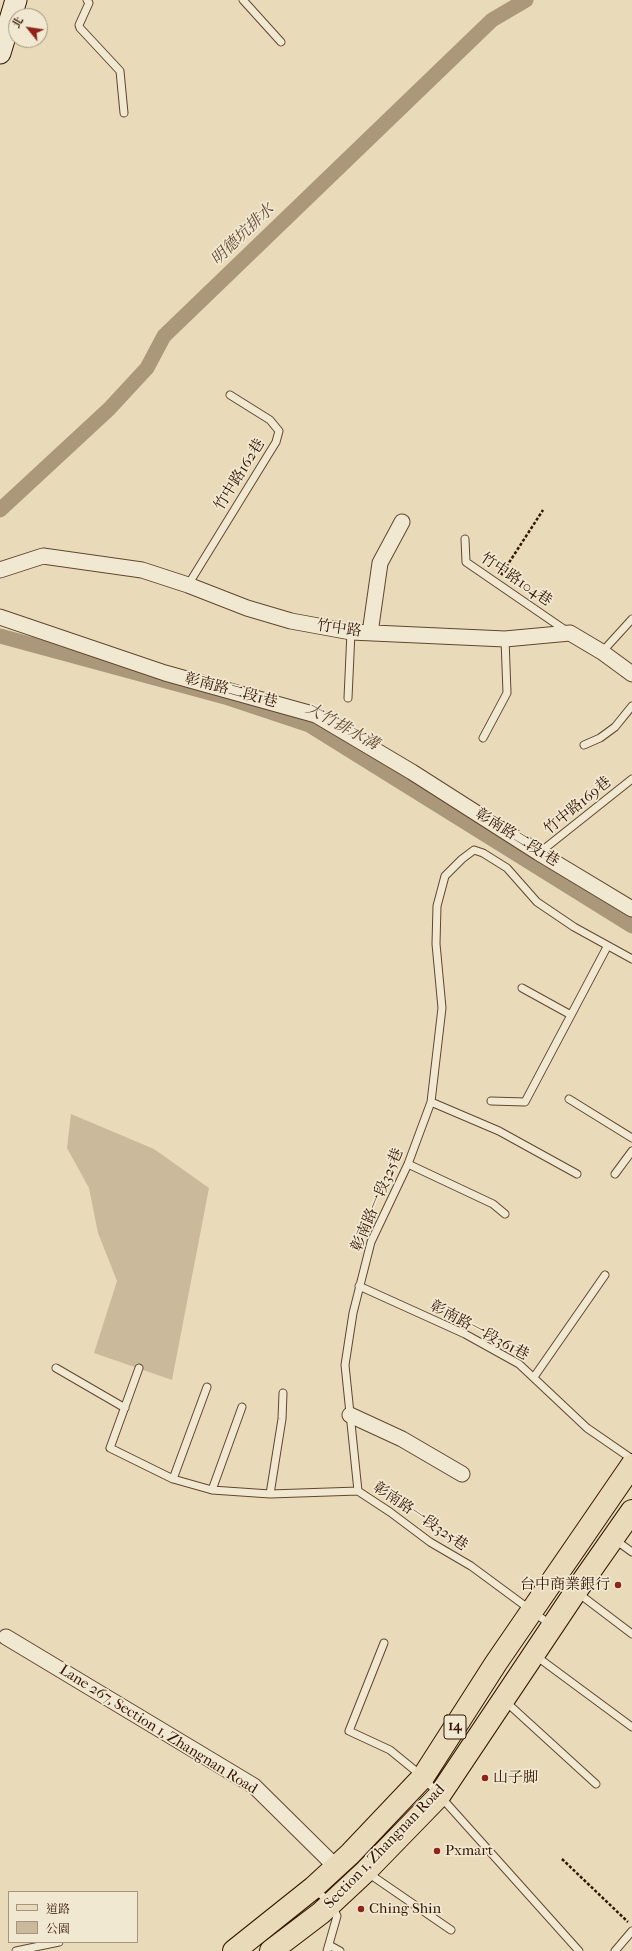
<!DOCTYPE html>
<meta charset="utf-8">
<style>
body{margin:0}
#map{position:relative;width:632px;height:1951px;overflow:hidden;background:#e9dbba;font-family:"IM FELL French Canon","Noto Serif TC",serif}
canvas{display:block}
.legend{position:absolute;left:8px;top:1891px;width:130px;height:52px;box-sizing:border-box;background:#f1e8d2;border:1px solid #a5947e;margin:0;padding:5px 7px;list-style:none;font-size:12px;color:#341501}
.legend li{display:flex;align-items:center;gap:8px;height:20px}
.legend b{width:20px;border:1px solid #a5947e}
.north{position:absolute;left:8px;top:8px;width:40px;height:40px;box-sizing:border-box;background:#f1e8d2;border:1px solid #a5947e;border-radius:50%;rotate:300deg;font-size:11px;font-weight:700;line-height:16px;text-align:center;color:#341501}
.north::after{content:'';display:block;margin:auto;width:14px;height:18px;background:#8f2418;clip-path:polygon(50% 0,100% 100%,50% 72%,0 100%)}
</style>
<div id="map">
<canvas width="632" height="1951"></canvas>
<ul class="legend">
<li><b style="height:5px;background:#e9dbba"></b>道路</li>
<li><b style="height:11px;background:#cab99b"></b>公園</li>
</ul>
<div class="north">北</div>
</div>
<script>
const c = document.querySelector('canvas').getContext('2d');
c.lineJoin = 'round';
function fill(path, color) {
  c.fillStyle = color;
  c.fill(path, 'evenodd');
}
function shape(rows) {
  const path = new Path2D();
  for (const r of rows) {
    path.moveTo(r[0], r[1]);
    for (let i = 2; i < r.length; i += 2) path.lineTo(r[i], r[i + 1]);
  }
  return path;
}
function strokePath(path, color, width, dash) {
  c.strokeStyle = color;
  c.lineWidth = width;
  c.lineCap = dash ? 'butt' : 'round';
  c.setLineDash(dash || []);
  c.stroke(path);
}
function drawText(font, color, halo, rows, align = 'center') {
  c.font = font + ' "IM FELL French Canon","Noto Serif TC",serif';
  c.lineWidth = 3.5;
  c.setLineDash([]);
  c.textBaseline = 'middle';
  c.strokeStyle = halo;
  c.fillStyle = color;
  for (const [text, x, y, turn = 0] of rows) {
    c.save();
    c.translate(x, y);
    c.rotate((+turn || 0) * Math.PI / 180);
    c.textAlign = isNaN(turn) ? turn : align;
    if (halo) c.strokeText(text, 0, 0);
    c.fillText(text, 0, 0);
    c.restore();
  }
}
const green = shape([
 [71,1114,154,1149,209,1188,172,1380,94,1353,117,1281,98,1233,89,1188,67,1148]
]);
const canal = shape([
 [0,510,109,409,147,368,164,336,492,20,526,0],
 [0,636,225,697,309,725,632,926]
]);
const path = shape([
 [501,575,543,510],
 [562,1859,628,1922]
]);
const lane = shape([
 [87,0,89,3,79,25,80,28,120,71,124,113],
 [243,0,281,42],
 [465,539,466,562,568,632],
 [188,585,276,442,279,431,270,420,230,395],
 [602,652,632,619],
 [348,698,351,632],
 [483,738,507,693,505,639],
 [584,745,600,738,615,727,632,706],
 [539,853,632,779],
 [522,988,571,1015],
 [569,1099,632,1138],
 [491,1101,525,1102,607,947],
 [431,1102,499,1131,577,1174],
 [408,1164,493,1204,505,1214],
 [615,1174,632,1151],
 [359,1286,465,1334,519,1364,587,1428,632,1459],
 [56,1368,125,1408],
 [139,1368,110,1448,173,1479,212,1490,270,1494,358,1491],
 [534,1377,605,1275],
 [173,1479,207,1387],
 [212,1490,242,1407],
 [270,1494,282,1419,283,1393],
 [614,1539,632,1552],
 [578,1593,632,1634],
 [551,1625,471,1566,430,1542,390,1512,358,1491,345,1365,353,1313,371,1242,408,1164,431,1102,442,1008,436,944,437,906,445,876,462,859,474,850,483,853,507,868,537,902,574,927,632,959],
 [384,1643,349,1731,390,1750,423,1777,579,1951],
 [536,1656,632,1727],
 [505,1701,596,1784],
 [368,1873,451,1930],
 [315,1889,330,1903,337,1916,327,1951],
 [329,1945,340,1951],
 [16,1951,59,1942],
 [615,1951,632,1931]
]);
const street = shape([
 [0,570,43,556,142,570,188,585,247,608,291,621,351,632,505,639,570,633,602,652,632,674],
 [0,617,165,673,316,715,412,772,539,853,632,909],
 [370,633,380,563,402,522],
 [350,1415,402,1439,462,1474],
 [6,1637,254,1786,336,1867]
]);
const secondary = shape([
 [0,53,16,0]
]);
const primary = shape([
 [234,1951,313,1888,350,1854,423,1777,496,1663,632,1465],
 [271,1951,321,1913,366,1871,439,1796,576,1591,632,1511]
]);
const markers = [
 [618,1585,4,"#8f2418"],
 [485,1778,4,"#8f2418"],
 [437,1851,4,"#8f2418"],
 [361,1909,4,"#8f2418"]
];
const shields = [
 [455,1727,22]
];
const shieldNames = [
 ["14",455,1727]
];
const streetNames = [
 ["竹中路162巷",240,475,-58],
 ["竹中路104巷",516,580,34],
 ["竹中路",339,629,8],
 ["彰南路二段1巷",231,691,15],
 ["竹中路169巷",578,806,-39],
 ["彰南路二段1巷",517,838,32],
 ["彰南路一段325巷",378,1200,-67],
 ["彰南路一段361巷",479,1331,28],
 ["彰南路一段325巷",420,1517,34],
 ["Lane 267, Section 1, Zhangnan Road",158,1730,32],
 ["Section 1, Zhangnan Road",385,1847,-46]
];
const poiNames = [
 ["台中商業銀行",610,1585,"right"],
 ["山子脚",493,1778],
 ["Pxmart",445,1851],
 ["Ching Shin",369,1909]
];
const waterNames = [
 ["明德坑排水",243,235,-44],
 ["大竹排水溝",342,727,29]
];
fill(green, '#cab99b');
strokePath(canal, '#ab987b', 15);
strokePath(lane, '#61462f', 9);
strokePath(street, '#61462f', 17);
strokePath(secondary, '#341501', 23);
strokePath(primary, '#341501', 24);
strokePath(path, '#341501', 2.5, [3, 2]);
strokePath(lane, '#f1e8d2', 7);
strokePath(street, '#f1e8d2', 15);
strokePath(secondary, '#f1e8d2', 21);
strokePath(primary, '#e9dbba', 22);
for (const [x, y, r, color] of markers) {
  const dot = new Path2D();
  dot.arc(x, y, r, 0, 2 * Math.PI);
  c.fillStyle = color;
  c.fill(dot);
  strokePath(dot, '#f1e8d2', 1.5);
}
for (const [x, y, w] of shields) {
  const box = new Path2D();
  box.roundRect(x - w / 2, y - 12, w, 24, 3);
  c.fillStyle = '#f1e8d2';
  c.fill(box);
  strokePath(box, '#341501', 1);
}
drawText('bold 14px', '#341501', null, shieldNames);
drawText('15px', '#341501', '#f1e8d2', streetNames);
drawText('15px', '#341501', '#f1e8d2', poiNames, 'left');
drawText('italic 16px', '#644932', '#f1e8d2', waterNames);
</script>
